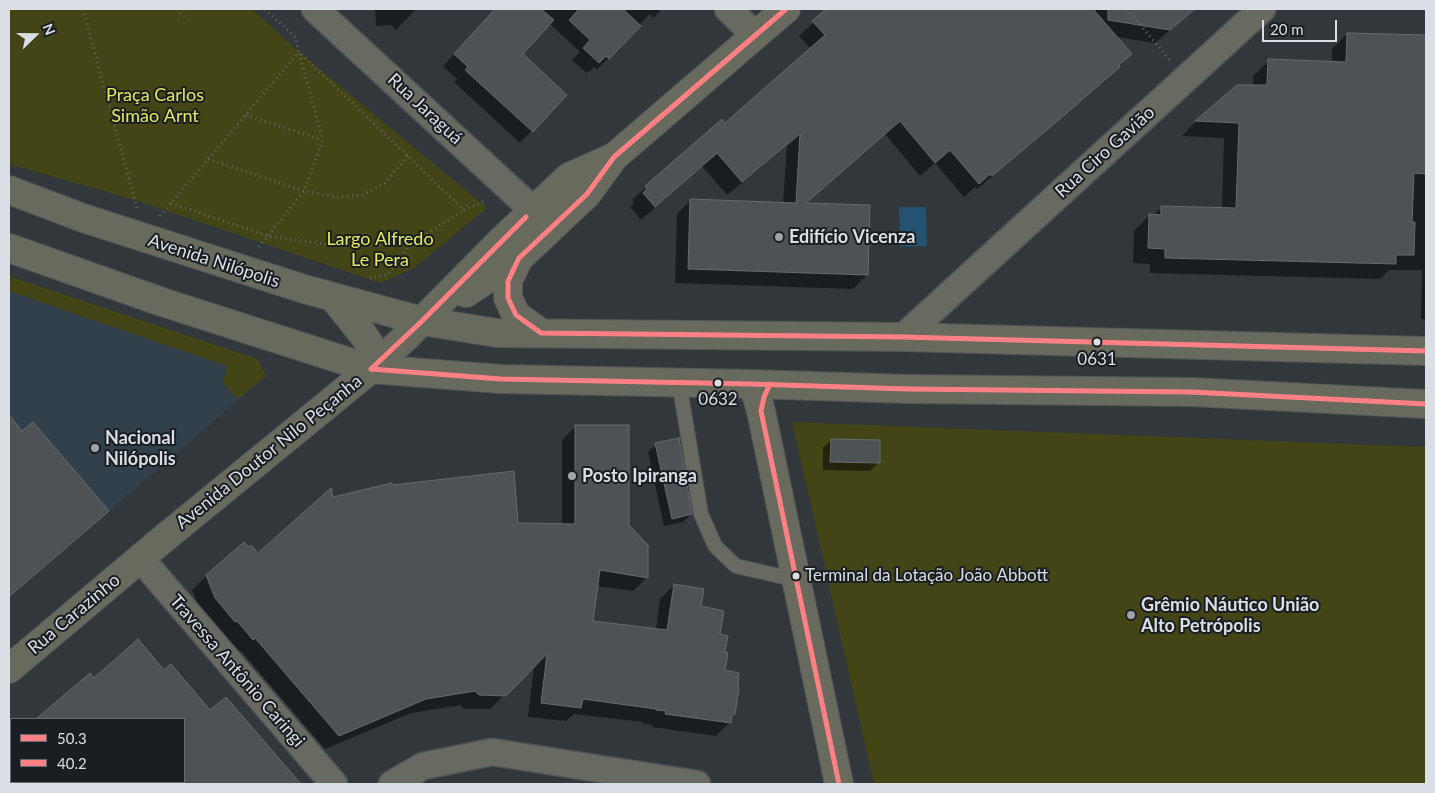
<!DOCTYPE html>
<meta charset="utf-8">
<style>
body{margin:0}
#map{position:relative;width:1435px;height:793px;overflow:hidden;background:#32373b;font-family:Lato,sans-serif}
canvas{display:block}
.frame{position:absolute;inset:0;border:10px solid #d9dfe4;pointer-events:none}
.legend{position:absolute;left:10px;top:718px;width:175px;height:65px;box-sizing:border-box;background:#1a1e22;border:1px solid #666b70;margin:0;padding:6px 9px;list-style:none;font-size:15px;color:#d9dfe4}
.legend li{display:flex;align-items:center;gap:10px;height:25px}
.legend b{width:25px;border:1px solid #666b70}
.north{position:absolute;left:10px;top:10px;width:50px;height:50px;-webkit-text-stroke:4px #1a1e22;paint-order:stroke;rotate:68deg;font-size:14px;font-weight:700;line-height:20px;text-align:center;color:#d9dfe4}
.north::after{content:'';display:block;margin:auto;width:18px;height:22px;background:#d9dfe4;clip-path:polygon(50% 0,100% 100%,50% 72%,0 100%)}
.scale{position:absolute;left:1262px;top:20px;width:75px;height:22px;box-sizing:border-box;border:2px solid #d9dfe4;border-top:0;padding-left:6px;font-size:15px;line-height:18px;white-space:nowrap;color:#d9dfe4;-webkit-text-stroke:4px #1a1e22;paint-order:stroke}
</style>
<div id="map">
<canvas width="1435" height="793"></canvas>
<div class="frame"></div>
<ul class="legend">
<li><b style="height:6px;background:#ff8084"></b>50.3</li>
<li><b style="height:6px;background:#ff8084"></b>40.2</li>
</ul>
<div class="north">N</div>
<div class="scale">20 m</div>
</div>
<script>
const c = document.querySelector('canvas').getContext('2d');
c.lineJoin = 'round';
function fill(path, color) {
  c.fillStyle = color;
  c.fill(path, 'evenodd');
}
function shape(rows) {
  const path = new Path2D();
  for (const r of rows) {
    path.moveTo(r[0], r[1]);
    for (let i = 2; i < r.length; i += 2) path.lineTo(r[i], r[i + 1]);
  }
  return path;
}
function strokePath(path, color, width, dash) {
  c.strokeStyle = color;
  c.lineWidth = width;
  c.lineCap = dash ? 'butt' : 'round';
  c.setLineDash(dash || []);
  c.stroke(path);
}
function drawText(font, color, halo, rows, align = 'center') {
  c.font = font + ' Lato,sans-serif';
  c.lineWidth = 4;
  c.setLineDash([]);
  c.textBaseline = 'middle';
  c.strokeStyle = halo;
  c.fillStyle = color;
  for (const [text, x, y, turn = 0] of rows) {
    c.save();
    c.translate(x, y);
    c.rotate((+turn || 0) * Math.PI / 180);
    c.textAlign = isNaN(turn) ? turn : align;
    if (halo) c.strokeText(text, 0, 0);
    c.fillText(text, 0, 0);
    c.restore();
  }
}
const built = shape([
 [9,276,258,359,266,376,9,597]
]);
const green = shape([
 [9,9,252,9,299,52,487,208,414,268,381,283,135,200,9,164],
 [9,276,258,359,266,376,238,399,223,383,227,366,9,291],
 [792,422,1426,447,1426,784,874,784]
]);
const water = shape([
 [899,207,926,207,927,246,900,247]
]);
const shadow = shape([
 [375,9,416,9,396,30,391,25,376,26],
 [496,9,662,9,653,18,650,14,597,70,594,67,587,73,572,60,580,52,549,23,521,54,565,95,520,143,454,82,457,79,443,66],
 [828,9,1194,9,1155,43,1116,37,1130,54,1119,67,1105,81,977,189,975,187,964,197,935,163,920,176,885,134,805,204,867,275,853,289,675,283,677,214,691,200,783,203,787,146,727,195,702,166,641,220,630,207,634,203,632,200,646,187,724,124,811,49,799,36],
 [1347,34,1426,36,1426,319,1421,319,1422,270,1389,270,1380,279,1150,273,1150,264,1133,263,1134,231,1149,216,1153,216,1161,208,1222,209,1224,138,1182,136,1195,122,1238,86,1253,86,1253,76,1269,61,1332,63,1332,49],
 [9,417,22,433,107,511,92,526,9,598],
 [576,426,628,526,647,577,633,591,596,586,592,622,656,630,660,599,674,585,699,607,719,635,724,653,723,671,731,716,730,722,716,736,652,727,652,725,643,724,643,722,574,714,566,721,528,717,534,666,490,709,464,709,461,705,411,713,325,749,241,651,238,653,201,613,192,590,206,576,258,555,332,498,392,486,517,524,562,525,562,440],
 [831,440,878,463,870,471,823,470,823,448],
 [656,445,691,514,683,522,664,526,648,452],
 [164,671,210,712,226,698,299,784,9,784,9,745,11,743,11,782,184,782,184,719,38,719,90,675,94,680]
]);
const building = shape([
 [495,9,541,9,554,20,523,54,567,95,533,132,465,70,468,67,454,54,495,9],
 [579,9,623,9,641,26,609,59,606,56,599,63,583,48,590,40,569,20,579,9],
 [826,9,1093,9,1132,54,1119,65,1120,67,1061,118,992,176,990,174,979,184,950,150,935,163,900,121,806,203,870,205,868,275,688,269,690,199,796,203,800,134,742,182,717,153,655,207,643,193,647,188,645,186,722,119,725,123,825,35,812,21,826,9],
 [1108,9,1195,9,1170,30,1108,20,1108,9],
 [1347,33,1426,35,1426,174,1414,173,1412,222,1415,222,1414,255,1396,255,1396,264,1165,258,1165,249,1148,248,1149,214,1161,215,1161,206,1236,208,1239,123,1195,121,1237,85,1267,85,1268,59,1346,62,1347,33],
 [9,415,22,431,33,422,109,511,9,597,9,415],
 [575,425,629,425,629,525,648,545,648,578,600,570,593,621,667,630,674,584,704,589,701,606,724,611,720,634,728,636,725,652,728,653,725,670,739,673,738,686,739,688,735,714,732,715,731,723,665,714,666,711,656,710,656,709,583,699,581,708,541,703,547,654,506,696,479,695,475,691,426,699,339,736,255,638,253,640,237,621,235,622,215,598,206,575,244,542,249,547,251,545,258,553,331,488,333,497,392,483,393,485,514,471,518,523,575,524,575,425],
 [679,438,692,514,672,519,655,443,679,438],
 [831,439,880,440,880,463,830,462,831,439],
 [138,639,164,670,171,664,210,710,226,697,301,784,184,784,184,719,36,719,90,673,94,678,138,639]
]);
const path = shape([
 [83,9,137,208],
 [177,9,184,17],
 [265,9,295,37,299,52,464,210,487,200],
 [1127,9,1170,60],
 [246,115,322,140],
 [208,159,304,191,337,197,363,195,385,183,408,156],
 [171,203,268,236,338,246,411,244,464,210],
 [160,216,298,53],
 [259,247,304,191,323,140,299,53],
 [370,278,387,275,411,244]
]);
const lane = shape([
 [679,382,701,514,715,546,736,566,797,580]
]);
const street = shape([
 [315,9,533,210],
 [728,9,755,35],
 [903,337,1262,9],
 [140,558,334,784],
 [392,784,423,766,492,752,697,784]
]);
const secondary = shape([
 [9,190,83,218,304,289,422,321,497,333,903,337,1426,351],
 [9,248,162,302,371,369,501,379,751,384,908,389,1191,392,1426,404],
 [519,258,508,281,508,298,516,315,541,333],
 [466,293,519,258,587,194,614,157,786,9],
 [333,297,362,333,370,345,373,360,371,369],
 [751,384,757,397,761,411,839,784],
 [9,669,162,540,371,369,406,337,500,242,569,177,614,157]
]);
const bus1 = shape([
 [786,9,614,157,587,194,519,258,508,281,508,298,516,315,541,333,903,337,1426,351],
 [371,369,501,379,751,384,908,389,1191,392,1426,404],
 [371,369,422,321,526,217]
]);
const bus2 = shape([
 [770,384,764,397,761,411,839,784]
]);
const markers = [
 [779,237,5,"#9fa4a9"],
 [1097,342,4.5,"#d9dfe4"],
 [718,383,4.5,"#d9dfe4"],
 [95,448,5,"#9fa4a9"],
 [572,476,5,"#9fa4a9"],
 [796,576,4.5,"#d9dfe4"],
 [1131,615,5,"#9fa4a9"]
];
const busNames = [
 ["0631",1097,360],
 ["0632",718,400],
 ["Terminal da Lotação João Abbott",805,576,"left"]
];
const parkNames = [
 ["Praça Carlos",155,95],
 ["Simão Arnt",155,116],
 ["Largo Alfredo",380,239],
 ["Le Pera",380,260]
];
const streetNames = [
 ["Rua Jaraguá",425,109,43],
 ["Rua Ciro Gavião",1105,152,-42],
 ["Avenida Nilópolis",214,261,18],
 ["Avenida Doutor Nilo Peçanha",269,452,-39],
 ["Rua Carazinho",74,614,-40],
 ["Travessa Antônio Caringi",237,671,49]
];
const poiNames = [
 ["Edifício Vicenza",789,237],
 ["Nacional",105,438],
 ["Nilópolis",105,459],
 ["Posto Ipiranga",582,476],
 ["Grêmio Náutico União",1141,605],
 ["Alto Petrópolis",1141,626]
];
fill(built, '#31404a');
fill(green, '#434516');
fill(water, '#235371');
fill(shadow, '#0007');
fill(building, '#4e5255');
strokePath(building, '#666b6e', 1);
strokePath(lane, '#515559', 16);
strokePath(street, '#515559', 29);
strokePath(secondary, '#515559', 30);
strokePath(path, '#666862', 3, [1, 4]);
strokePath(lane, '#686960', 14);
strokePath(street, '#686960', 26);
strokePath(secondary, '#686a5d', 28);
strokePath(bus1, '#ff8084', 5);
strokePath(bus2, '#ff8084', 5);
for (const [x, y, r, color] of markers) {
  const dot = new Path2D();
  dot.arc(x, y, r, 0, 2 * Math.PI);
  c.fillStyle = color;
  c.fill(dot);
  strokePath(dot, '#1a1e22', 2);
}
drawText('17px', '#d9dfe4', '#1a1e22', busNames);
drawText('18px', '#e5e961', '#1a1e22', parkNames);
drawText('18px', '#d9dfe4', '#1a1e22', streetNames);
drawText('bold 18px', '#d9dfe4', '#1a1e22', poiNames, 'left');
</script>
